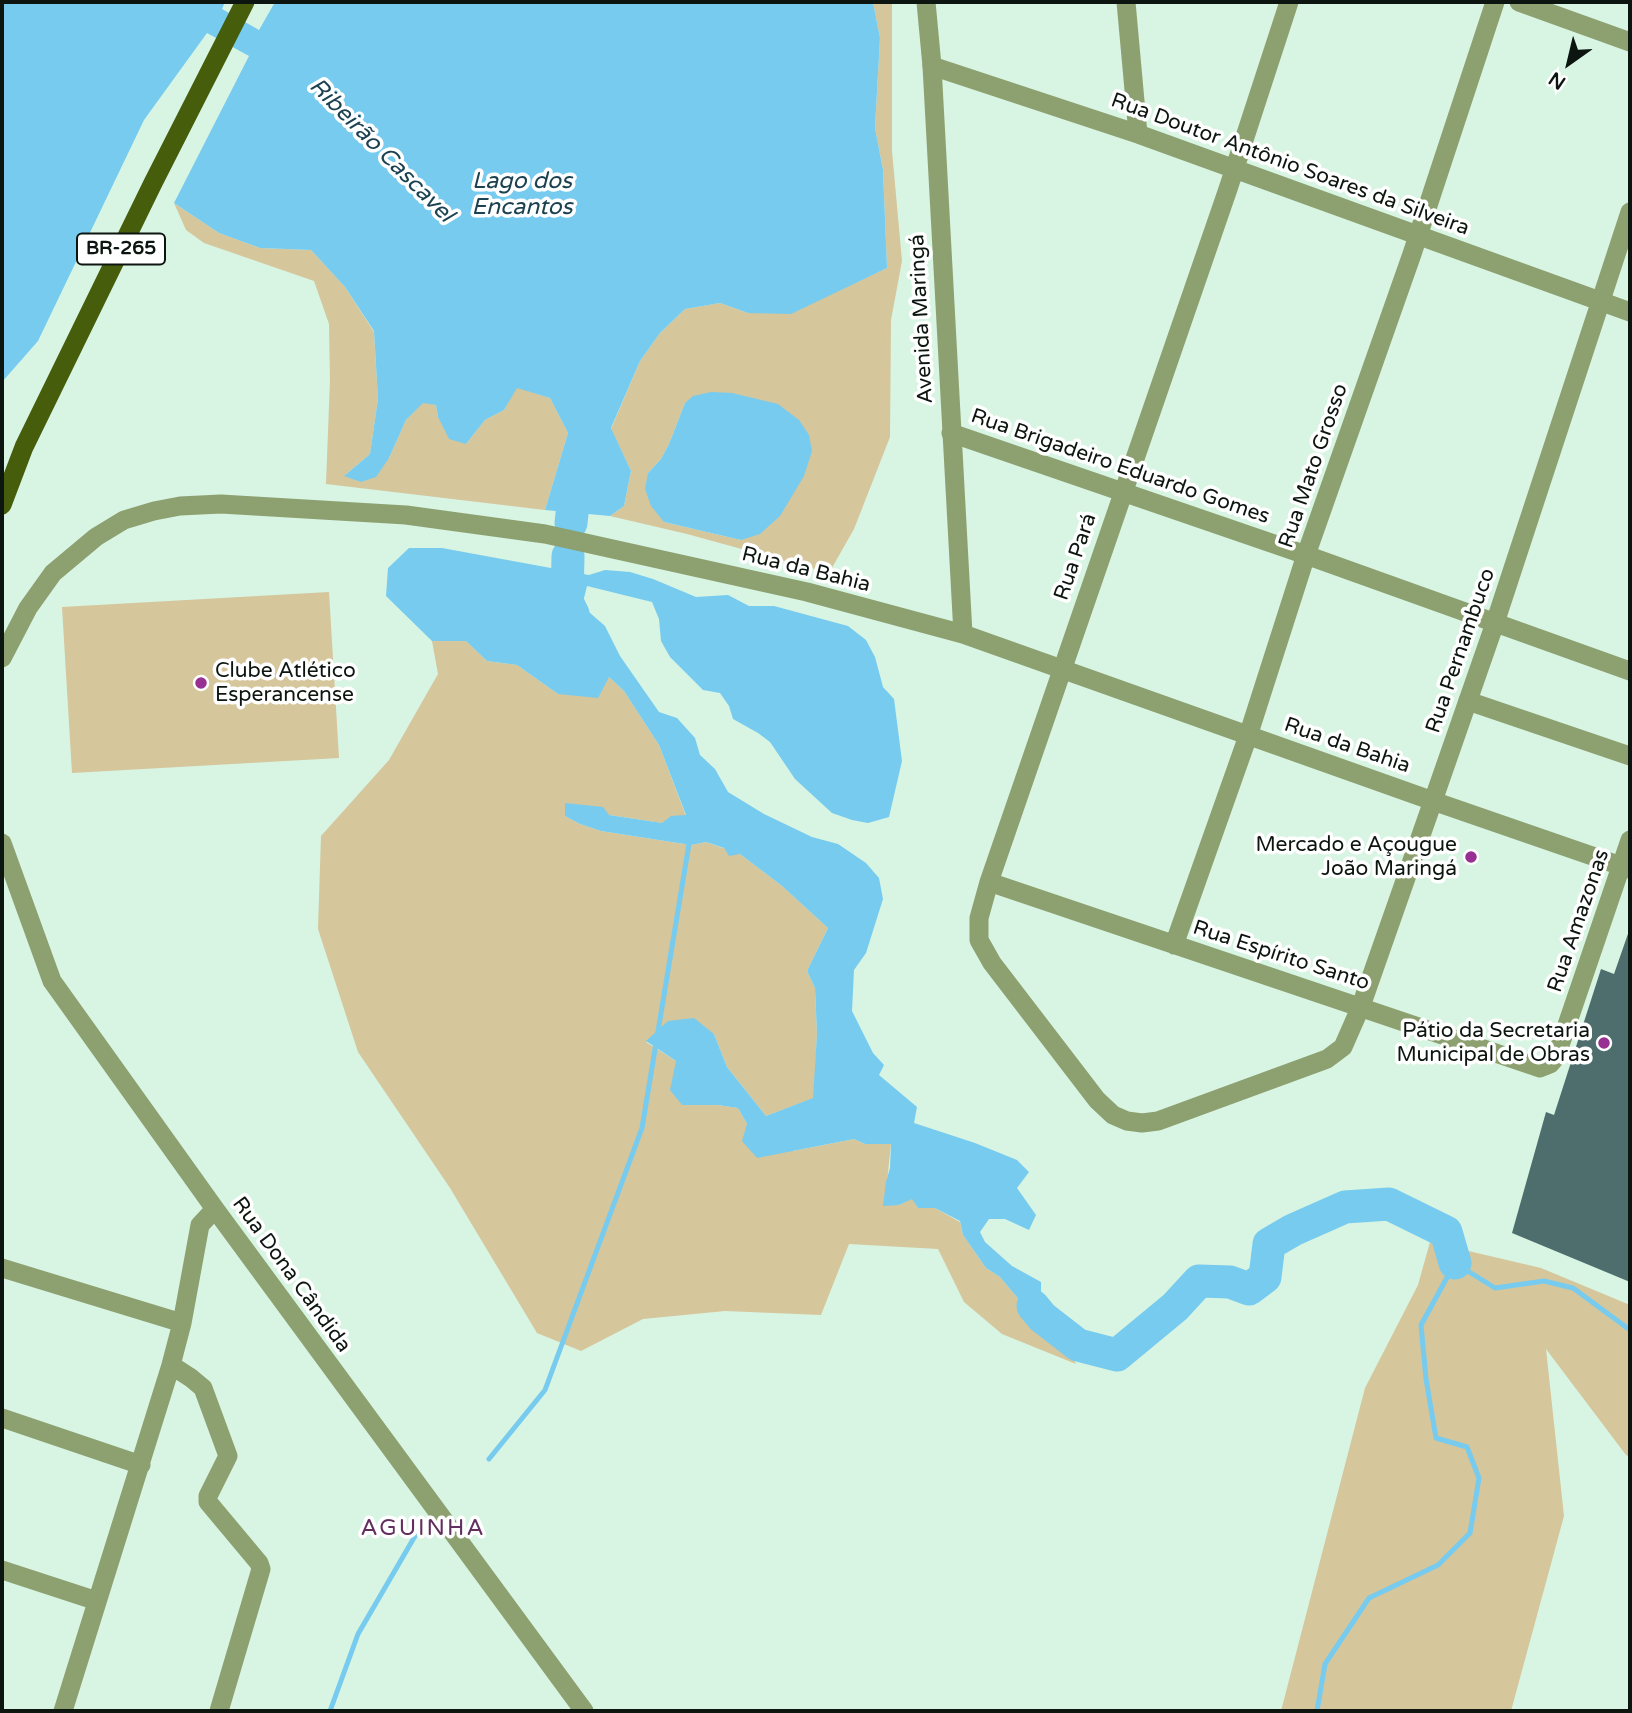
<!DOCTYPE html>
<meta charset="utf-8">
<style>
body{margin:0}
#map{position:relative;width:1632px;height:1713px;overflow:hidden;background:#d8f4e3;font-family:"Varela Round",sans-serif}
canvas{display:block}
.frame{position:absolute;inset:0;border:4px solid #0c1510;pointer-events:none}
.north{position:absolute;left:1534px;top:28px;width:70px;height:70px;-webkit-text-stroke:5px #fff;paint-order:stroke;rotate:214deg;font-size:19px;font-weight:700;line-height:28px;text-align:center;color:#0c1510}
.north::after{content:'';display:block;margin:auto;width:24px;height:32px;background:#0c1510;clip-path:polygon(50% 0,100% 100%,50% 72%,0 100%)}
</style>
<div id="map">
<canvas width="1632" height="1713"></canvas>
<div class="frame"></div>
<div class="north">N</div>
</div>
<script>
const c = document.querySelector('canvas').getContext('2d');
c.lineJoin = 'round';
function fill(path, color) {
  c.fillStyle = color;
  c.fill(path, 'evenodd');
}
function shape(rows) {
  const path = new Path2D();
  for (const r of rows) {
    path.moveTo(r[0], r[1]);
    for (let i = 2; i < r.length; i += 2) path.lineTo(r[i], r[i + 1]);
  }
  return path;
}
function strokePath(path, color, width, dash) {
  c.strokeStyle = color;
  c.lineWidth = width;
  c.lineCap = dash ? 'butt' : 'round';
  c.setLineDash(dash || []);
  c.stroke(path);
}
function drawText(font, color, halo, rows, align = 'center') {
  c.font = font + ' "Varela Round",sans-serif';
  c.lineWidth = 7;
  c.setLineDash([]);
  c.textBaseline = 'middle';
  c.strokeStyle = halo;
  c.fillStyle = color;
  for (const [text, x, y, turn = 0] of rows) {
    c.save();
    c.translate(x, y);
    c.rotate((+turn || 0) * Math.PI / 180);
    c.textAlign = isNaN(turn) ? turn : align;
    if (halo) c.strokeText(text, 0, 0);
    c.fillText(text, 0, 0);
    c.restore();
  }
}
const green = shape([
 [873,2,892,2,892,151,902,261,891,320,890,437,854,529,829,573,687,534,610,516,624,506,631,471,611,429,640,361,660,333,685,309,720,303,748,313,850,285,887,268,883,170,875,128,880,38],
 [685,403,741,540,664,522,648,473,661,459,669,444],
 [174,203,219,233,260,248,311,250,345,287,374,332,378,399,370,454,345,475,389,458,406,420,423,402,436,405,438,417,466,444,485,420,504,410,516,387,550,398,568,433,545,510,326,484,330,380,329,324,314,281,204,243,186,230],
 [329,592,339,758,72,773,62,607],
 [432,641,466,641,487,661,517,665,558,694,609,677,624,691,659,745,686,816,662,823,609,815,565,803,565,816,580,824,601,831,678,843,691,845,706,842,740,854,782,886,828,928,807,971,815,988,817,1034,814,1098,766,1116,727,1067,714,1034,646,1042,676,1061,682,1105,718,1105,738,1108,747,1124,793,1151,854,1139,865,1144,891,1143,886,1193,899,1205,912,1198,918,1208,935,1208,960,1222,963,1235,986,1268,1000,1277,1031,1314,1065,1344,1076,1364,1002,1334,964,1302,938,1249,849,1244,821,1315,725,1311,643,1319,581,1351,537,1333,450,1188,358,1052,318,929,321,836,389,760,438,674],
 [1430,1242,1541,1268,1630,1305,1630,1457,1626,1455,1546,1349,1564,1516,1511,1711,1281,1711,1365,1388,1418,1285]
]);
const water = shape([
 [2,2,225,2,222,9,259,30,275,2,873,2,880,38,875,128,883,170,887,268,791,314,748,313,720,303,685,309,660,333,640,361,611,428,631,471,624,506,610,516,545,510,568,433,550,398,517,388,504,410,485,420,466,444,449,439,438,417,436,405,423,403,406,420,389,458,376,477,361,482,344,476,370,454,378,399,374,331,345,287,311,250,260,248,219,233,174,203,249,56,207,33,144,120,38,341,2,382],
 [711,392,732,393,778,404,799,420,809,435,812,451,804,476,780,516,760,534,741,540,664,522,651,506,645,489,648,473,661,459,669,444,685,403,693,396],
 [409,548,442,548,589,575,605,570,630,572,653,579,696,597,728,595,749,606,774,606,848,626,866,640,875,657,883,687,894,699,902,761,889,817,868,823,852,820,832,813,795,779,770,742,758,733,733,719,729,706,720,693,703,690,670,657,661,641,659,619,652,602,587,586,582,606,605,626,620,656,659,712,677,718,695,738,700,755,715,769,728,792,764,814,812,837,838,844,866,863,879,878,883,899,866,953,854,970,852,1011,873,1053,884,1065,879,1075,917,1107,914,1123,975,1143,1017,1160,1029,1172,1017,1188,1036,1215,1029,1230,1005,1219,989,1219,980,1232,985,1242,1012,1266,1041,1282,1041,1300,1067,1325,1065,1344,1031,1314,1000,1277,986,1268,963,1235,960,1221,935,1208,918,1208,912,1199,899,1205,883,1206,886,1182,890,1168,891,1144,865,1144,854,1139,757,1158,742,1141,747,1124,738,1108,718,1105,682,1105,670,1090,676,1061,646,1041,668,1021,694,1018,714,1034,727,1067,766,1116,813,1098,817,1034,815,988,807,971,828,928,782,886,740,854,729,856,724,848,706,842,691,845,678,843,601,831,580,824,565,816,565,803,603,807,609,815,662,823,671,816,686,815,659,745,624,691,609,677,598,698,558,694,517,665,487,661,466,641,432,641,386,596,388,568]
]);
const stream = shape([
 [489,1459,545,1390,642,1128,690,838],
 [330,1711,358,1634,422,1524],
 [1317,1711,1325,1664,1369,1598,1438,1565,1470,1533,1479,1478,1467,1447,1436,1438,1426,1379,1421,1325,1455,1263,1495,1288,1544,1281,1573,1288,1630,1330]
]);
const river = shape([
 [571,523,577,469],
 [568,556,567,602,573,614],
 [1033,1306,1042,1317,1078,1345,1117,1355,1175,1307,1199,1281,1230,1282,1249,1289,1265,1277,1269,1244,1293,1230,1345,1207,1389,1204,1446,1232,1455,1263]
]);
const building = shape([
 [1630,928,1630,1282,1512,1233,1546,1112,1554,1115,1601,969,1614,974]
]);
const minor = shape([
 [1126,2,1138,134],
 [1289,2,1228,189,989,882,979,918,979,940,992,963,1097,1100,1113,1115,1127,1121,1142,1123,1158,1121,1327,1059,1343,1047,1361,1006,1433,801,1630,869],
 [1519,2,1630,42],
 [932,66,1138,134,1630,312],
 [951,433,1306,555,1630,671],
 [1468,701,1630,756],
 [2,843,52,981,215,1209,584,1711],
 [989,882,1540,1068,1550,1064,1556,1057,1630,840],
 [1174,945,1248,736,1306,555,1412,254,1495,2],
 [2,1268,182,1323],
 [171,1365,191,1378,203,1388,228,1456,208,1496,208,1502,259,1563,261,1569,219,1711],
 [2,1418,141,1465],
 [2,1570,97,1601],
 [63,1711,171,1365,182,1323,200,1225,215,1209]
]);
const tertiary = shape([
 [926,2,932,66,963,634],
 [2,658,28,608,53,573,96,537,124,520,154,511,180,506,221,504,406,515,545,534,807,592,963,634,1433,801,1495,623,1630,212]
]);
const primary = shape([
 [2,505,24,447,153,183,245,2]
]);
const markers = [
 [201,683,7,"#982f92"],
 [1471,857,7,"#982f92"],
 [1604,1043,7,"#982f92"]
];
const shields = [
 [121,249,88]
];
const shieldNames = [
 ["BR-265",121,249]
];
const streetNames = [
 ["Rua Doutor Antônio Soares da Silveira",1290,165,20],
 ["Avenida Maringá",922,319,-93],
 ["Rua Mato Grosso",1314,466,-71],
 ["Rua Brigadeiro Eduardo Gomes",1120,467,19],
 ["Rua Pará",1076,557,-71],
 ["Rua da Bahia",806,570,14],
 ["Rua Pernambuco",1461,651,-71],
 ["Rua da Bahia",1347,746,19],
 ["Rua Amazonas",1579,921,-71],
 ["Rua Espírito Santo",1281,956,18],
 ["Rua Dona Cândida",291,1275,54]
];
const poiNames = [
 ["Clube Atlético",215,671,"left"],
 ["Esperancense",215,695,"left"],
 ["Mercado e Açougue",1457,845],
 ["João Maringá",1457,869],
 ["Pátio da Secretaria",1590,1031],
 ["Municipal de Obras",1590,1055]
];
const waterNames = [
 ["Ribeirão Cascavel",381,151,45],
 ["Lago dos",522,182],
 ["Encantos",522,208]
];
const neighbourhoodNames = [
 ["AGUINHA",423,1529]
];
fill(green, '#d5c69c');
fill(water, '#77cbef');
strokePath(stream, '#77cbef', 5);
strokePath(river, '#77cbef', 33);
fill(building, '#4e6e6d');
strokePath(minor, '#8da070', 19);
strokePath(tertiary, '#8da070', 19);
strokePath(primary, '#465d0b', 19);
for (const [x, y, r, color] of markers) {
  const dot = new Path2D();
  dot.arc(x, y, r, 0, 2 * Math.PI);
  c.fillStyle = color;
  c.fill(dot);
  strokePath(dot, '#fff', 2.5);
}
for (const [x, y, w] of shields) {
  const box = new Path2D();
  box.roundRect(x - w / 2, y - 15.5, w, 31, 5);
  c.fillStyle = '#fff';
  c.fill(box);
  strokePath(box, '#0c1510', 2);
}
drawText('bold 19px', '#0c1510', null, shieldNames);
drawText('21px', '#0c1510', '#fff', streetNames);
drawText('21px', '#0c1510', '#fff', poiNames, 'right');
drawText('italic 23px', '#1c4151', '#fff', waterNames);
c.letterSpacing = '2px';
drawText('23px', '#632f5f', '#fff', neighbourhoodNames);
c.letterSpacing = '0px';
</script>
